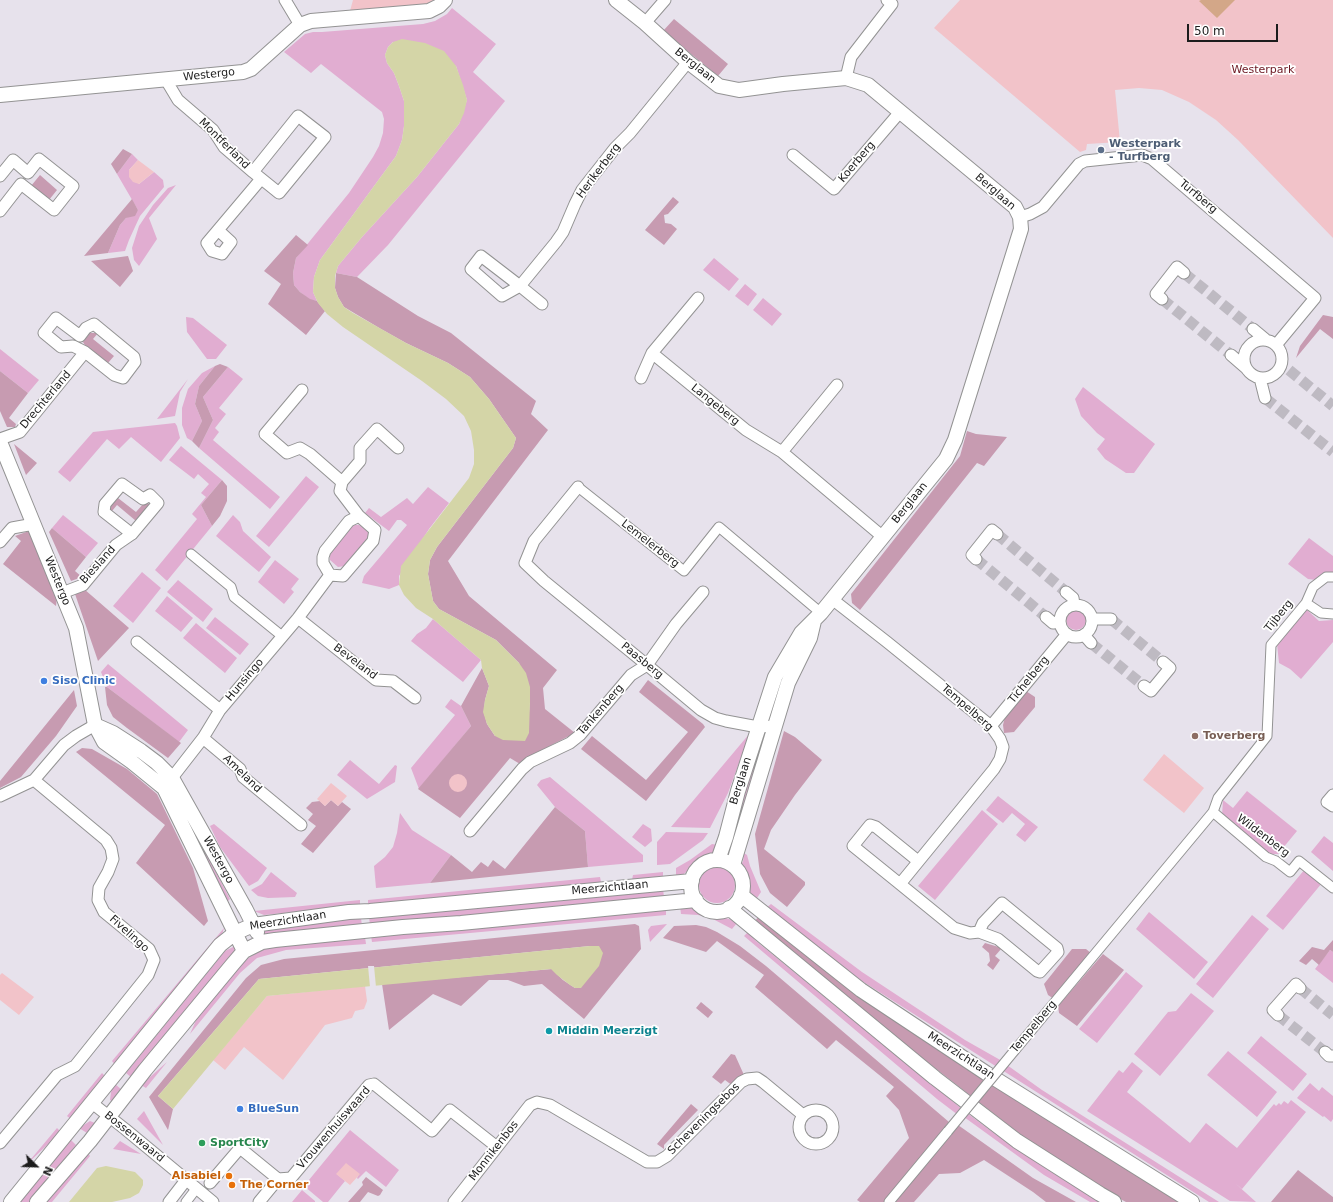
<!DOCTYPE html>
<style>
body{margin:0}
#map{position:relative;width:1333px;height:1202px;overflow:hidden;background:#e7e2ec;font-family:"DejaVu Sans",sans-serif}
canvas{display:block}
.north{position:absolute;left:16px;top:1146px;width:40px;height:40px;-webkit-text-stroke:3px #fff;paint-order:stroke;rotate:113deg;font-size:11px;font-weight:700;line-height:16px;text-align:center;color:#1c1c1c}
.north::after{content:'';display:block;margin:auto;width:14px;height:18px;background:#1c1c1c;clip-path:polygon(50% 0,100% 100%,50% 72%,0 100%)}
.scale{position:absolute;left:1187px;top:24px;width:91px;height:18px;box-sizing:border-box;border:2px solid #1c1c1c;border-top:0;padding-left:5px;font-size:12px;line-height:14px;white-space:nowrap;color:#1c1c1c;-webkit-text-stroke:3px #fff;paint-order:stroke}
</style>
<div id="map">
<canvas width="1333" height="1202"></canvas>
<div class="north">N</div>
<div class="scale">50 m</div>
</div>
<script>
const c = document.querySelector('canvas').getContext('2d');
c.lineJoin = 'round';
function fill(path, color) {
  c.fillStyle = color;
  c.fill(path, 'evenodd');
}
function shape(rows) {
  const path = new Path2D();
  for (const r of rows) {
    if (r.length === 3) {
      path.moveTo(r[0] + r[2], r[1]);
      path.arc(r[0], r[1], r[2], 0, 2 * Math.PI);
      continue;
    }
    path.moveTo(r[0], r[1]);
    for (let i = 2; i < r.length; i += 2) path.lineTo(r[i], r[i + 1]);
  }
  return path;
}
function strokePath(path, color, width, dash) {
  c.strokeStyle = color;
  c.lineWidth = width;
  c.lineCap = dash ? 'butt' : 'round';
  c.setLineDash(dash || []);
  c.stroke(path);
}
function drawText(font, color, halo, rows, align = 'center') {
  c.font = font + ' "DejaVu Sans",sans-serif';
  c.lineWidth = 3.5;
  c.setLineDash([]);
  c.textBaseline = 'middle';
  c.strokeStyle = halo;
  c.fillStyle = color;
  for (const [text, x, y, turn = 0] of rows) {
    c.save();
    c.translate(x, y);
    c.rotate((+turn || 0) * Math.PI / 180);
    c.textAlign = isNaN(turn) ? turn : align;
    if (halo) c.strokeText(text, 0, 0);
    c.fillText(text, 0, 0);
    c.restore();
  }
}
const grass = shape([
 [452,8,496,44,473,72,505,101,388,245,357,277,336,273,338,266,362,237,417,177,459,124,467,100,456,66,393,42,388,47,385,55,387,63,394,73,399,86,404,101,404,126,402,140,396,156,320,260,314,277,313,292,317,301,310,300,300,292,294,285,293,273,296,258,349,193,373,157,379,146,383,133,384,119,382,112,321,64,311,73,284,52,305,34,313,32,322,32,423,24,435,21,447,14],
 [132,154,138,160,129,170,139,184,154,172,163,180,164,187,140,216,129,240,125,251,108,253,120,225,126,218,138,210,117,174],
 [176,185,149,218,157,239,139,266,134,260,132,248,139,226,153,205,168,188],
 [714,258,739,279,729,291,703,270],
 [745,284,757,294,748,306,735,296],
 [763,298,782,314,772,326,753,310],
 [186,317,193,318,227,345,216,359,207,359,187,332],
 [0,349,39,380,28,393,0,371],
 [215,366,199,386,195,404,202,421,192,441,187,438,182,425,182,408,188,389,202,373],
 [228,367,243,379,219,408,226,414,215,428,219,432,213,440,280,497,270,509,199,448,213,420,203,397],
 [188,379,180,392,175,416,157,419],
 [1083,387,1155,444,1134,473,1126,473,1105,459,1097,449,1105,439,1097,433,1081,416,1075,399],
 [175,423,177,426,180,438,161,462,131,437,119,449,107,439,70,482,58,472,93,432],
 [181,446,222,480,201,505,212,526,167,581,155,570,197,519,192,514,206,497,201,493,209,484,198,474,194,479,169,460],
 [306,476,319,487,269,547,256,536],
 [428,487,449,503,429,529,399,576,399,585,389,589,362,583,364,576,407,525,401,520,397,520,389,531,365,513,369,508,381,517,407,498,413,504],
 [63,515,98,543,86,557,52,528],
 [233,515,240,522,243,531,271,557,259,572,216,536],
 [355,525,359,525,366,529,369,532,368,538,345,566,338,567,330,560,330,553,353,526],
 [1309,538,1333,556,1333,572,1323,573,1316,580,1308,579,1288,564],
 [275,560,299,579,291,589,294,592,284,604,258,582],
 [142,572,161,588,133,623,113,606],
 [178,580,213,609,203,622,167,592],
 [167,596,193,618,181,632,155,611],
 [1306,609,1319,621,1333,620,1333,642,1301,679,1290,669,1279,663,1277,644],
 [1076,620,10],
 [215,617,249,644,240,655,206,628],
 [433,619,481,660,463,682,411,641,417,634,426,628],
 [196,623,237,658,225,673,183,638],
 [108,664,188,730,179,742,107,687,101,672],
 [451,699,461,706,471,726,419,789,411,768,455,715,445,707],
 [750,733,728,793,710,828,671,827],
 [760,743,765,745,737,835,732,834],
 [350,760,379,784,395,765,397,766,395,782,367,799,337,775],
 [550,777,643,855,643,862,588,867,585,831,555,807,537,785,541,780],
 [171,788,230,899,227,902],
 [1247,791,1297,831,1278,854,1268,854,1222,816,1223,800,1233,808],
 [998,796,1038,827,1025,842,1016,835,1025,824,1012,813,1003,823,986,810],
 [982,810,998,824,935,900,918,886],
 [400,813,412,830,451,855,430,883,376,888,374,866,385,857,393,847,397,833],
 [214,824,267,868,258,881,249,886,220,847,210,826],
 [643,824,651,829,652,841,645,847,632,837],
 [666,832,708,833,703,840,670,864,657,865,657,842],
 [1324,836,1333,843,1333,871,1311,852],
 [712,844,718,845,713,854,698,862,689,873,687,871,683,875,676,876,676,868,690,860],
 [744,853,747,855,750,866,761,892,755,901,750,895,746,877,741,863,743,862],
 [717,885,18],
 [1305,869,1322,883,1283,930,1266,916],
 [271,872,297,893,295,897,268,898,258,896,251,890,262,884],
 [663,872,663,878,632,880,633,875],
 [600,877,601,882,368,905,368,900],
 [663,889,664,897,370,925,369,917],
 [360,900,360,905,264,915,254,911],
 [771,904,862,972,965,1040,1002,1061,997,1067,862,981,766,908],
 [680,906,693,906,710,915,722,915,723,917,732,920,737,923,732,929,711,918,698,915,681,914],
 [666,910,666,915,372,942,371,936,566,920],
 [1149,912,1208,962,1194,979,1136,929],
 [1252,915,1269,929,1213,998,1196,984],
 [361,918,362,926,271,936,265,934,263,927],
 [667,924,650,942,648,930,651,926],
 [224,928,221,938,115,1065,112,1061],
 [748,932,756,941,962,1109,958,1115,937,1099,744,936],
 [365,937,366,944,286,950,257,958,240,973,190,1034,201,1009,247,959,266,947],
 [237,945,229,961,132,1078,126,1073,225,951],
 [1330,950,1333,952,1333,983,1315,969],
 [1126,972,1143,986,1097,1043,1079,1029],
 [1191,993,1214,1011,1160,1076,1134,1054,1168,1012,1176,1011],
 [1261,1036,1307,1074,1293,1091,1247,1053],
 [1228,1051,1277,1092,1257,1117,1207,1075],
 [167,1062,146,1088,141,1085],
 [1132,1062,1143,1071,1127,1092,1190,1143,1206,1123,1237,1148,1274,1104,1276,1106,1279,1103,1281,1105,1284,1101,1288,1104,1291,1100,1306,1112,1242,1189,1235,1183,1256,1202,1230,1201,1087,1111,1119,1070,1123,1073],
 [1007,1065,1042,1090,1219,1202,1209,1202,1002,1070],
 [102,1073,105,1076,72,1120,67,1116],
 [1310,1083,1319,1091,1322,1087,1333,1096,1333,1119,1331,1122,1324,1116,1323,1117,1297,1098],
 [115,1084,122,1090,113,1102,110,1100,111,1092],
 [144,1111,163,1145,137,1119],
 [967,1113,998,1136,1048,1170,1101,1202,1090,1202,1044,1175,964,1117],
 [90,1121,95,1123,87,1133,79,1128],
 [57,1128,61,1132,26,1165],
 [350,1130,399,1170,386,1187,366,1171,358,1179,357,1178,359,1174,337,1174,345,1181,328,1202,323,1202,304,1186],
 [70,1139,76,1145,29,1202,18,1202],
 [120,1141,141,1154,113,1149],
 [87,1152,90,1156,52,1202,45,1202],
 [302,1190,315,1201,315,1202,292,1202]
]);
const forest = shape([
 [674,19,728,64,718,76,663,31],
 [123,149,132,154,117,174,111,164],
 [40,175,57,190,49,200,31,186],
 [673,197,679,202,668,214,664,215,665,223,671,224,677,229,664,245,645,230],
 [132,199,138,210,135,216,126,218,120,225,108,253,84,256],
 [296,235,308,245,296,258,293,273,294,285,300,292,310,299,317,301,325,311,306,335,268,304,281,284,264,271],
 [128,256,133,271,120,287,91,261],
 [336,273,357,277,418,316,451,333,536,401,531,414,548,430,448,561,469,596,557,670,543,688,545,709,575,733,526,758,520,764,510,758,460,818,418,789,471,726,461,706,482,668,489,686,485,700,484,712,487,724,495,736,529,712,530,702,519,663,496,640,439,609,433,601,428,574,430,560,437,547,513,448,516,438,489,399,470,377,448,363,406,343,381,329,344,307,338,297,335,288],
 [1323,315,1333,317,1333,339,1320,329,1296,358,1300,346],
 [90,333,98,333,93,339,114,356,108,363,86,347,83,342],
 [220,364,228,367,203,397,213,420,199,448,192,441,202,421,195,404,199,386,215,366],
 [0,371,28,393,9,418,16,424,15,427,7,427,0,411],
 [967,431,976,434,1007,437,984,466,977,463,860,610,852,603,851,594,960,456],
 [14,444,37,463,26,475],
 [222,480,227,486,227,501,220,516,212,526,201,505],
 [118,498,136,512,144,503,149,504,149,506,136,521,117,505,112,511,110,509,110,506],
 [52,528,86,557,75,571,82,577,71,581,49,532],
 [29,531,57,597,56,606,3,564,21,541,15,536],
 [84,589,129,628,98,661,75,594],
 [648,680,703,724,705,727,646,801,581,749,592,736,646,780,688,732,639,692],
 [105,687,107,687,181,743,168,758,127,728,113,717,107,705],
 [74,690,77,706,56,736,21,777,0,788,0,781],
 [1026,691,1035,697,1035,707,1014,732,1004,733,1003,725,1005,717],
 [784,731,795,737,822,760,795,795,771,830,764,849,805,882,805,885,787,907,770,893,760,874,755,834],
 [82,748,92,749,127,769,157,794,193,868,208,921,204,926,136,863,165,825,76,752],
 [331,800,338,806,342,802,351,809,313,853,301,844,316,826,308,820,313,814,306,808,312,802,320,801,325,806],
 [555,807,585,831,588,867,430,883,451,855,472,872,481,862,488,867,493,860,505,869],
 [760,915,1184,1202,1126,1202,1089,1182,1052,1159,827,984,754,922],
 [635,924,639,926,641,949,584,1019,542,984,524,986,508,980,489,980,461,1006,433,994,389,1030,382,984,552,969,563,980,575,988,590,946,259,979,158,1096,173,1109,168,1130,149,1097,246,978,261,965,284,959],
 [696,925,706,927,717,932,740,946,766,966,949,1122,884,1202,860,1202,857,1200,909,1138,899,1110,886,1096,894,1087,836,1040,827,1049,755,987,764,975,717,941,706,952,663,938,674,926],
 [1333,940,1333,952,1330,950,1319,965,1312,959,1306,965,1299,961,1312,947,1324,950],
 [985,943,1002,948,995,956,1000,960,993,970,987,965,990,961,989,953,982,947],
 [1072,949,1086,949,1092,954,1054,999,1048,995,1044,984],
 [1103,954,1124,970,1077,1026,1059,1013,1058,1006],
 [701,1002,713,1012,708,1018,696,1008],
 [731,1054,735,1055,744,1075,733,1086,725,1080,721,1084,712,1077],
 [691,1104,698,1110,664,1145,664,1149,657,1144],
 [958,1125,1033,1178,1076,1202,1046,1202,1033,1192,984,1160,960,1173,939,1174,914,1202,893,1202],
 [1298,1170,1333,1197,1333,1202,1271,1202],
 [366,1177,383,1190,380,1195,378,1196,368,1192,360,1202,348,1202,363,1185,362,1182]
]);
const park = shape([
 [353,0,435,0,423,5,350,11],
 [960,0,1333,0,1333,238,1238,140,1216,120,1189,102,1162,90,1139,88,1115,90,1120,142,1087,144,1086,150,1080,152,934,28],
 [138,160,154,172,139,184,133,182,129,177,129,170],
 [1164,754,1204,788,1184,813,1143,780],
 [458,783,9],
 [331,783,347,796,338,806,331,800,325,806,317,799],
 [2,973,34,997,19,1015,0,1000,0,975],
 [365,986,367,1001,364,1009,355,1011,352,1018,325,1025,283,1080,244,1047,225,1070,213,1060,267,996],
 [346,1163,360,1174,350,1185,336,1174]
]);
const pitch = shape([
 [1201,0,1235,0,1217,18,1199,1]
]);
const water = shape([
 [402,39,425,43,444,51,456,66,463,85,467,100,464,113,459,124,417,177,362,237,338,266,335,276,335,288,338,297,344,307,353,313,406,343,448,363,470,377,489,399,516,438,513,448,437,547,430,560,428,574,433,601,439,609,496,640,519,663,526,673,530,687,530,702,529,733,525,741,503,740,495,736,487,724,483,712,485,700,489,686,482,668,481,660,433,619,416,608,404,595,399,585,401,566,469,478,474,464,474,450,471,431,464,416,446,399,422,381,343,327,327,314,318,303,313,292,314,277,320,260,396,156,402,140,404,126,404,101,399,86,394,73,387,63,385,55,388,47,393,42],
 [590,946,599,946,603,953,599,966,581,988,575,988,570,985,557,975,551,969,267,996,173,1109,158,1096,259,979],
 [106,1166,135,1172,143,1180,143,1185,139,1193,130,1198,112,1202,69,1202,97,1168]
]);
const pier = shape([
 [368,966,374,966,376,987,370,987]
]);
const minorTunnel = shape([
 [1184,273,1253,329],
 [1162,299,1231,355],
 [1289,370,1333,406],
 [1265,398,1333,452],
 [997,534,1066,592],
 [976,559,1046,617],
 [1111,619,1163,662],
 [1091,643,1144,686],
 [1300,988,1333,1015],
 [1278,1015,1325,1052]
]);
const pedestrian = shape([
 [578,487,684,571,719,527,821,613],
 [191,554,231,587,234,597,282,636],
 [1306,603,1321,613,1333,614],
 [1213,812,1266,857,1276,861,1290,872,1299,861,1333,888],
 [1015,1050,1213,812,1218,798,1267,736,1271,645,1306,603,1313,587,1326,577,1333,577],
 [186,1202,196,1189],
 [889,1202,948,1131]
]);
const minor = shape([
 [285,0,300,25],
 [645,23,665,0],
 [846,78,851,57,892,4,887,0],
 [166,80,178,100,213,130,224,147,253,172,298,116,325,137,279,193,253,172],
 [793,155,834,189,900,112],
 [0,176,13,160,28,173,39,159,73,186,54,210,21,184,0,211],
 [1020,217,1030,214,1043,207,1079,164,1085,161,1142,155,1152,159,1315,298,1276,345],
 [218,230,231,242,222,254,212,251,207,243,218,230],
 [218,230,261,179],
 [1162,299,1156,294,1177,267,1184,273],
 [542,304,520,286,481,256,471,269,502,296,520,286,556,242,563,232,575,204,582,190,615,148,630,133,688,62],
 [56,318,80,336,86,328,94,324,134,357,135,362,123,378,114,375,85,352,73,346,61,347,44,333,56,318],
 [1253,329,1265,339],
 [1263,359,19],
 [652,353,746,430,782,452,883,537],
 [1231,355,1246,368],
 [641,378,652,353,698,298],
 [1260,378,1265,398],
 [302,390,265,434,287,453,300,448,310,454,342,482],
 [0,439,20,432,85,352],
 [782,452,837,385],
 [578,487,534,541,525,563,544,581,647,665,701,710,715,718,726,721,758,727,775,726],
 [359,516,375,530,373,541,343,576,330,575,323,563,323,557,325,551,349,521,359,516],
 [359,516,340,491,342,482,360,461,360,448,377,429,398,448],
 [0,542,12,528,34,524],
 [976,559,972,555,992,530,997,534],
 [1066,592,1073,598,1074,604],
 [62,593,83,585,116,545,132,534,158,503,150,495,143,499,122,484,105,504,104,512,132,534],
 [832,599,887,642,991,726,1000,739,1003,747,1000,759,994,769,900,884,954,928,970,933,979,932,998,939,1037,971,1040,972,1058,952,1057,948,1002,903,983,923,979,932],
 [1076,621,16],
 [1046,617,1053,623,1060,622],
 [298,618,376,680,393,681,415,698],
 [1092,619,1111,619],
 [1084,635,1091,643],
 [137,642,220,710],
 [1144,686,1151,691,1170,668,1163,662],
 [991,726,1067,634],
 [203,738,240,769,243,777,301,825],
 [168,783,203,738,220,710,298,618,330,575],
 [1333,795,1327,802,1333,806],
 [0,796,34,780,64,745,76,736,95,725],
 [470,831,522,769,530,762,570,743,580,735,631,675,647,665,676,624,703,592],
 [900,884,853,846,870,825,876,827,918,861],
 [1278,1015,1273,1010,1296,984,1300,988],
 [1325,1052,1329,1056,1333,1056],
 [92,1103,125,1129,213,1202],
 [816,1127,17],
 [0,1143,57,1075,75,1066,148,975,154,960,149,949,104,912,98,900,99,888,108,872,113,859,111,848,106,840,34,780],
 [278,1179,291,1178,369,1085,374,1084,432,1131,450,1110,497,1147],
 [210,1183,240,1148,278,1179,259,1202],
 [169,1202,186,1180],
 [454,1202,530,1105,537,1102,550,1105,647,1162,657,1162,667,1156,741,1082,747,1079,757,1078,763,1082,803,1115]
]);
const tertiary = shape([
 [616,0,645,23,688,62,719,86,739,90,783,84,846,78,868,85,1015,207,1020,217,1021,229,955,440,946,459,821,613,801,633,775,677,738,791,726,837,718,860],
 [0,95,243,72,251,69,300,25,311,21,429,11,439,6,445,0],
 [0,442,76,628,95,725,104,742,132,762,164,788,244,951],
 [95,725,113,733,141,751,157,763,172,778,246,910,257,932],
 [717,886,26],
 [733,865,788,683,810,638,814,621],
 [741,895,861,990,986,1073,1192,1202],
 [729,908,935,1078,1017,1141,1100,1194,1114,1202],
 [11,1202,220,945,235,933,253,925,349,912,370,911,692,881],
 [37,1202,90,1141,145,1070,232,965,244,951,262,942,275,940,403,927,461,923,696,900]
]);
const pedestrianBridge = shape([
 [948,1131,1015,1050]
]);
const markers = [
 [1101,150,4,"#5c6f8a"],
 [44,681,4,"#3f7fe0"],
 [1195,736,4,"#8d6e63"],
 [549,1031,4,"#0f9aa8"],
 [240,1109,4,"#3f7fe0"],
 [202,1143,4,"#2e9e5b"],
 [229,1176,4,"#e8710a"],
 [232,1185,4,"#e8710a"]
];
const streetNames = [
 ["Berglaan",695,66,39],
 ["Westergo",209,75,-6],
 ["Montferland",224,144,45],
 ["Koerberg",857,162,-50],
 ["Herikerberg",599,171,-53],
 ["Berglaan",995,192,41],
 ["Turfberg",1198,197,40],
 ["Drechterland",46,400,-50],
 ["Langeberg",715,405,39],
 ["Berglaan",910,503,-51],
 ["Lemelerberg",650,544,38],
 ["Biesland",98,565,-48],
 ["Westergo",57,581,68],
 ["Tijberg",1279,616,-51],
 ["Paasberg",642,661,39],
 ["Beveland",355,662,37],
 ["Hunsingo",245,680,-50],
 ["Tichelberg",1029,680,-51],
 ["Tempelberg",967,708,41],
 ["Tankenberg",601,710,-49],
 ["Ameland",242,774,44],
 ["Berglaan",741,781,-73],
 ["Wildenberg",1263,836,37],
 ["Westergo",218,860,61],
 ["Meerzichtlaan",610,888,-5],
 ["Meerzichtlaan",288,921,-9],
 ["Fivelingo",129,934,42],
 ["Tempelberg",1034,1027,-50],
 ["Meerzichtlaan",961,1056,33],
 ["Scheveningsebos",704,1119,-45],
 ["Vrouwenhuiswaard",334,1128,-49],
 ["Bossenwaard",134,1137,39],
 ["Monnikenbos",494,1151,-52]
];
const parkNames = [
 ["Westerpark",1263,70]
];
const serviceNames = [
 ["Westerpark",1109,144],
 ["- Turfberg",1109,157]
];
const shopNames = [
 ["Siso Clinic",52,681],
 ["BlueSun",248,1109]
];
const educationNames = [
 ["Toverberg",1203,736]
];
const cultureNames = [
 ["Middin Meerzigt",557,1031]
];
const leisureNames = [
 ["SportCity",210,1143]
];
const foodNames = [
 ["Alsabiel",221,1176],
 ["The Corner",240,1185,"left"]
];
fill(grass, '#e1add1');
fill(forest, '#c79bb1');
fill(park, '#f2c3c9');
fill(pitch, '#d3a788');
fill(water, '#d4d5a7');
fill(pier, '#e7e2ec');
strokePath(minorTunnel, '#bebac2', 11, [11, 5.5]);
strokePath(pedestrian, '#939393', 11);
strokePath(minor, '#939393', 13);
strokePath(tertiary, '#939393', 16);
strokePath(pedestrian, '#fff', 9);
strokePath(minor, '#fff', 11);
strokePath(tertiary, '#fff', 14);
strokePath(pedestrianBridge, '#939393', 11, []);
strokePath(pedestrianBridge, '#fff', 9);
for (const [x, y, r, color] of markers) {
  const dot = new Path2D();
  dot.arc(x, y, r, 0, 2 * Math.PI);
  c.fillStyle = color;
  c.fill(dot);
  strokePath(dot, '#fff', 1.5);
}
drawText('11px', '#1c1c1c', '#fff', streetNames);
drawText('11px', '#6c1721', '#fff', parkNames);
drawText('bold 11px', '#4e5e75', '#fff', serviceNames, 'left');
drawText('bold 11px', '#366cbe', '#fff', shopNames, 'left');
drawText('bold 11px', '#785e54', '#fff', educationNames, 'left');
drawText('bold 11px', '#0d838f', '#fff', cultureNames, 'left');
drawText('bold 11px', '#27864d', '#fff', leisureNames, 'left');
drawText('bold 11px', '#c56008', '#fff', foodNames, 'right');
</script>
